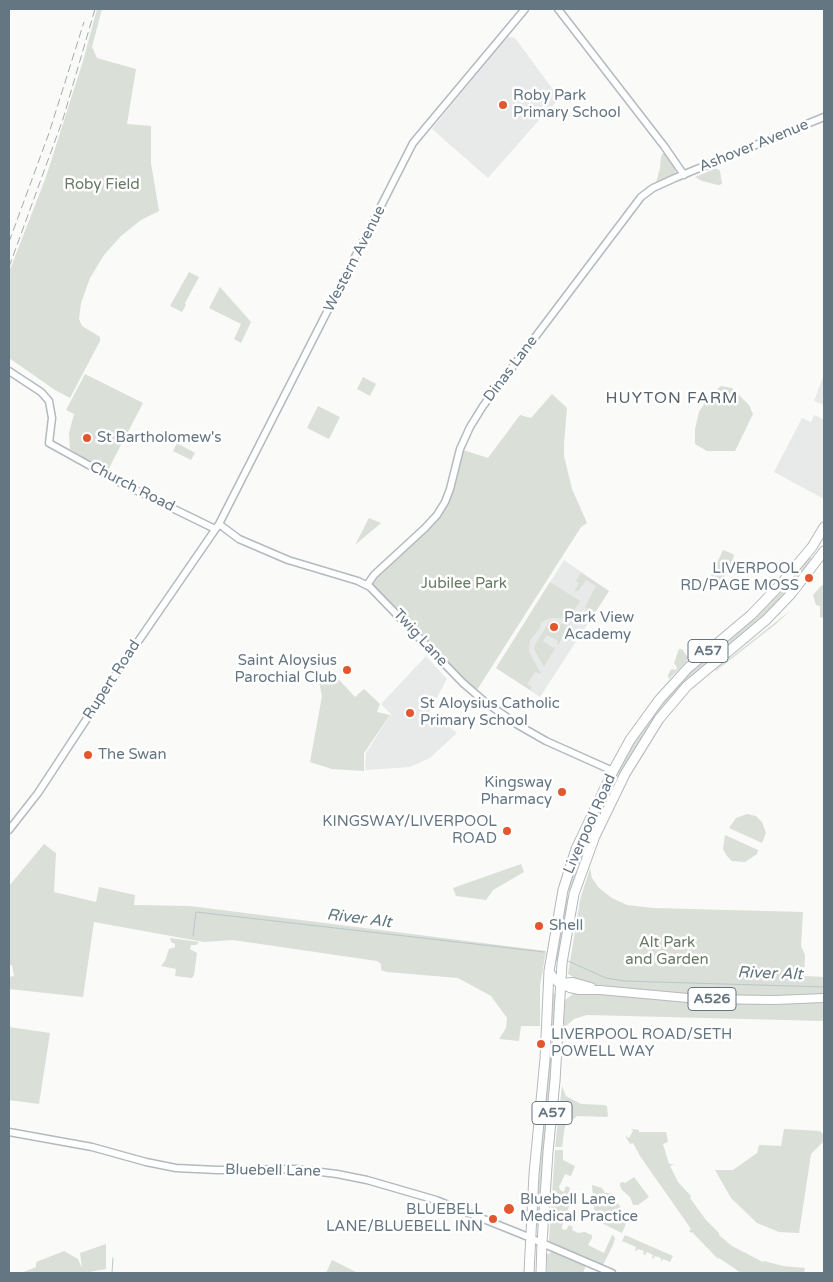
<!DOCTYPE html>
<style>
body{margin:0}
#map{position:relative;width:833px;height:1282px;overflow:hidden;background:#fafaf8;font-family:"Varela Round",sans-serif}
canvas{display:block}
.frame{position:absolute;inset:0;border:10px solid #657683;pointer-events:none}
</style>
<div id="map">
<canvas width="833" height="1282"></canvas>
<div class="frame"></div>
</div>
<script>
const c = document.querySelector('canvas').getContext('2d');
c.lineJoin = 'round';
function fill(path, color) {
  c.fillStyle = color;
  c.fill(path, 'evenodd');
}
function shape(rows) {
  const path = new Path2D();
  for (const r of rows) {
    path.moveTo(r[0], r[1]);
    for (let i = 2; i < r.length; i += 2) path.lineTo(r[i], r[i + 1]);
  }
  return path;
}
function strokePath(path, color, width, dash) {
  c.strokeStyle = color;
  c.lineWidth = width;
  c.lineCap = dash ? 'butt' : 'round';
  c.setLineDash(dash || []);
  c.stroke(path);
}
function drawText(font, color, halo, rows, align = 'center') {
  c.font = font + ' "Varela Round",sans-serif';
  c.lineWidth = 5;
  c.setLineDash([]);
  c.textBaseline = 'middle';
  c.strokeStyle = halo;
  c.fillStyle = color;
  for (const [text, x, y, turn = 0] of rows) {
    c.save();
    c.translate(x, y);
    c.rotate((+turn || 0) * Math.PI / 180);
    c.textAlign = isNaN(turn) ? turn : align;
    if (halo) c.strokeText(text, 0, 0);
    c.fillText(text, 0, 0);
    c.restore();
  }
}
const built = shape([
 [507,36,515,38,560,99,547,111,488,178,432,129],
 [824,370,824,405,814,401,823,377],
 [814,415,823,419,824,416,824,499,774,472,802,418,811,422],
 [564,560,609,591,540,697,496,668],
 [426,656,447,679,429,712,457,733,430,758,410,767,365,770,366,753,391,714,381,704]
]);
const green = shape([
 [97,9,102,9,92,47,97,58,136,69,127,124,151,126,151,163,159,211,141,220,121,236,104,255,90,278,81,303,79,319,82,326,100,337,100,341,70,398,55,390,9,358,9,272,46,177,83,61],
 [664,153,675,166,675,175,656,183,660,168,661,157,662,154],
 [716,168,720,171,722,184,718,185,702,181,695,177],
 [189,272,199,277,185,303,186,305,182,312,170,306],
 [220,287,251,322,241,343,234,339,241,324,209,308],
 [85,374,143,403,107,472,70,449,69,433,74,414,66,410],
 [363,377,376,384,370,396,357,389],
 [721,386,732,388,749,405,753,414,735,451,707,451,695,444,695,429,699,412,710,395],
 [552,394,567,408,564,443,564,456,572,489,587,523,581,527,475,693,367,585,437,515,445,502,460,449,488,458,520,415,531,418],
 [318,406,340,417,329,439,307,428],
 [177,443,195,453,191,460,173,451],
 [369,518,381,523,355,545],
 [723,550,733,554,734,556,723,579,720,580,711,576],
 [809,557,814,559,776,604,738,639,701,669,616,786,610,783,625,755,651,715,672,689],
 [581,573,609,591,593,616,585,611,587,608,585,607,596,586,586,580,579,590,574,592,579,583,576,581],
 [550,582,580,601,572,614,575,617,574,619,552,618,545,620,541,623,540,628,530,640,529,652,539,670,541,672,540,674,535,672,527,684,532,687,530,690,496,668],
 [822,585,824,585,824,618,820,617,820,606,816,605,813,595],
 [791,610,776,624,716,671,715,670],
 [551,622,570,625,558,645,557,644,558,641,547,635,543,641,553,648,554,646,555,648,544,667,534,649,535,645,548,624],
 [679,649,682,649,689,659,669,679,668,675,670,671,672,669,676,670,677,667,674,663],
 [330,670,355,697,364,689,380,704,377,712,390,715,364,753,364,771,332,769,310,762,322,696,318,677],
 [747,814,756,816,762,822,766,833,762,843,729,828,736,818],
 [590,825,596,828,572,890,569,891,568,889,579,852],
 [725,835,758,850,757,854,745,862,732,861,727,856,723,849],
 [44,844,56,853,54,892,96,902,99,887,135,895,134,905,190,906,546,951,540,986,540,1026,521,1026,519,1041,499,1039,506,1028,507,1018,491,996,458,978,387,972,381,970,381,964,377,961,233,940,204,942,94,922,83,997,9,989,9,977,14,976,12,965,10,965,9,960,9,886],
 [521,864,524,872,493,890,486,900,456,896,453,888],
 [590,868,592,878,599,888,612,898,627,905,653,908,803,912,801,946,805,955,804,976,824,977,824,996,682,995,626,990,585,984,568,974,580,900],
 [565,897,568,897,569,901,564,927,559,965,558,961,555,961],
 [170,938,199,942,196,945,191,945,190,949,197,953,194,975,192,978,175,976,176,969,161,966,165,961,169,949,175,947,175,944,171,942],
 [576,992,664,997,824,998,824,1021,587,1015,574,1019,563,1029,565,1000],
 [555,993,554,1046,539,1227,535,1226,548,1075,550,999,552,994],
 [9,1027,50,1033,39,1104,9,1100],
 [562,1086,566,1096,581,1104,604,1105,607,1106,608,1116,606,1117,577,1116,565,1126,562,1147,555,1147],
 [631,1129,639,1130,639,1132,666,1132,668,1142,663,1144,669,1164,674,1164,670,1166,678,1182,691,1196,690,1198,706,1220,719,1233,719,1235,732,1246,763,1262,764,1261,783,1266,805,1268,804,1273,745,1273,737,1271,737,1270,719,1258,718,1259,692,1232,691,1233,689,1231,691,1229,640,1156,633,1143,630,1144,625,1136,629,1138,633,1131],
 [784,1129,820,1131,824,1135,824,1141,811,1154,799,1233,779,1232,757,1223,731,1198,715,1170,733,1170,757,1153,759,1145,781,1146],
 [555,1150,563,1150,563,1160,575,1166,571,1176,565,1174,559,1187,560,1190,564,1192,566,1186,570,1188,569,1191,574,1193,562,1226,562,1229,566,1230,569,1225,573,1227,572,1230,578,1233,585,1232,589,1234,592,1235,592,1238,588,1245,604,1253,612,1235,614,1236,615,1239,613,1245,603,1265,550,1243,549,1240],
 [634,1177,649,1197,638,1205,633,1205,630,1197,622,1190,620,1186,620,1183,623,1182,625,1183],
 [592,1185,602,1188,605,1193,611,1193,625,1214,624,1218,627,1221,622,1233,595,1220],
 [625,1235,673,1256,670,1262,663,1259,661,1262,661,1258,655,1256,653,1259,652,1258,653,1255,647,1252,645,1255,643,1254,644,1251,638,1249,636,1251,635,1251,636,1247,622,1241],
 [106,1244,106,1269,84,1273,21,1273,36,1267,36,1262,64,1251,78,1259,82,1268,80,1253],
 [555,1249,587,1263,583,1273,547,1273,547,1255],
 [332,1260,358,1273,326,1273]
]);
const stream = shape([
 [193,936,196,912,544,952],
 [568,961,606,978,624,981,824,987],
 [112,1273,113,1258]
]);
const secondary = shape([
 [558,9,664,146,684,175],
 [9,371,41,392,49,401,52,418,49,443,121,483,215,529],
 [219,524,239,539,288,560,358,581,370,587,463,683,485,702,518,725,546,741,613,771],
 [367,585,374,575,425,528,437,515,445,502,450,489,460,449,470,427,483,406,641,197,653,188,675,178,824,117],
 [9,830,38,793,124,662,219,524,413,143,525,9],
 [9,1132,92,1147,146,1162,176,1168,217,1170,296,1169,337,1174,367,1180,436,1200,521,1234,612,1273]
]);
const primary = shape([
 [549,971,557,982,570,988,579,990,600,990,699,999,775,1000,824,998],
 [561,983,573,982,591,987]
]);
const highway = shape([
 [529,1273,534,1174,545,1059,549,971,563,890,576,849,613,771,630,740,659,700,688,668,751,615,781,584,812,547,824,527],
 [541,1273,542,1243,548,1152,555,1081,562,963,574,894,595,836,625,774,659,719,687,686,766,620,791,594,824,551]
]);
const rail = shape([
 [9,242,49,133,84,22],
 [9,267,63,119,95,9]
]);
const markers = [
 [503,105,5,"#e4572e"],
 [87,438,5,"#e4572e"],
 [809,578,5,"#e4572e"],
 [554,627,5,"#e4572e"],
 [347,670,5,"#e4572e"],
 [410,713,5,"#e4572e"],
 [88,755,5,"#e4572e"],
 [562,792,5,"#e4572e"],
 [507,831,5,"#e4572e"],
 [539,926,5,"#e4572e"],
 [541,1044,5,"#e4572e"],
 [509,1209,6,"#e4572e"],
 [493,1219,5,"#e4572e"]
];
const shields = [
 [708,651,40],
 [712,999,48],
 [552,1113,40]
];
const shieldNames = [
 ["A57",708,651],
 ["A526",712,999],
 ["A57",552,1113]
];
const poiNames = [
 ["Roby Park",513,96],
 ["Primary School",513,113],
 ["St Bartholomew's",97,438],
 ["LIVERPOOL",799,569,"right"],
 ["RD/PAGE MOSS",799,586,"right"],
 ["Park View",564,618],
 ["Academy",564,635],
 ["Saint Aloysius",337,661,"right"],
 ["Parochial Club",337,678,"right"],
 ["St Aloysius Catholic",420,704],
 ["Primary School",420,721],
 ["The Swan",98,755],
 ["Kingsway",552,783,"right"],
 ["Pharmacy",552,800,"right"],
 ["KINGSWAY/LIVERPOOL",497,822,"right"],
 ["ROAD",497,839,"right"],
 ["Shell",549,926],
 ["LIVERPOOL ROAD/SETH",551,1035],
 ["POWELL WAY",551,1052],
 ["Bluebell Lane",520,1200],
 ["Medical Practice",520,1217],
 ["BLUEBELL",483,1210,"right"],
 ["LANE/BLUEBELL INN",483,1227,"right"]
];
const streetNames = [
 ["Ashover Avenue",754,146,-22],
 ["Western Avenue",355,259,-63],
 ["Dinas Lane",511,369,-53],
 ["Church Road",132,487,27],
 ["Twig Lane",420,638,47],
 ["Rupert Road",112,680,-57],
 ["Liverpool Road",590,824,-66],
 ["Bluebell Lane",273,1171,1]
];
const parkNames = [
 ["Roby Field",102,185],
 ["Jubilee Park",464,584],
 ["Alt Park",667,943],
 ["and Garden",667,960]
];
const neighbourhoodNames = [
 ["HUYTON FARM",672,399]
];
const waterNames = [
 ["River Alt",359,919,7],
 ["River Alt",770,974,2]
];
fill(built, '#e8e9e9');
fill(green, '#dadfd7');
strokePath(stream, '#bbc7cb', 1);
strokePath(secondary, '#b3babf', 9);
strokePath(primary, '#b5babe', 10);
strokePath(highway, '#b4b9bd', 11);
strokePath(secondary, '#fff', 6);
strokePath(primary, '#fff', 8);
strokePath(highway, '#fff', 9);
strokePath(rail, '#a2aab0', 1, [8, 4]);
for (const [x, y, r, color] of markers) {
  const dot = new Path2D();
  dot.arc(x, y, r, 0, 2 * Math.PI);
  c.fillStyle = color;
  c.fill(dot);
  strokePath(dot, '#fff', 2);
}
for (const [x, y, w] of shields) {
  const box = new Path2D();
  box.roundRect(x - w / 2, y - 11.5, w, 23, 4);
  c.fillStyle = '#fff';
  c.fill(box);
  strokePath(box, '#657683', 1);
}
drawText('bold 14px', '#657683', null, shieldNames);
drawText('15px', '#657683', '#fff', poiNames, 'left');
drawText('15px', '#657683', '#fff', streetNames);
drawText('15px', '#687a64', '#fff', parkNames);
c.letterSpacing = '1px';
drawText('16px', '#57646e', '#fff', neighbourhoodNames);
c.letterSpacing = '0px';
drawText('italic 16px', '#60757c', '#fff', waterNames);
</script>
